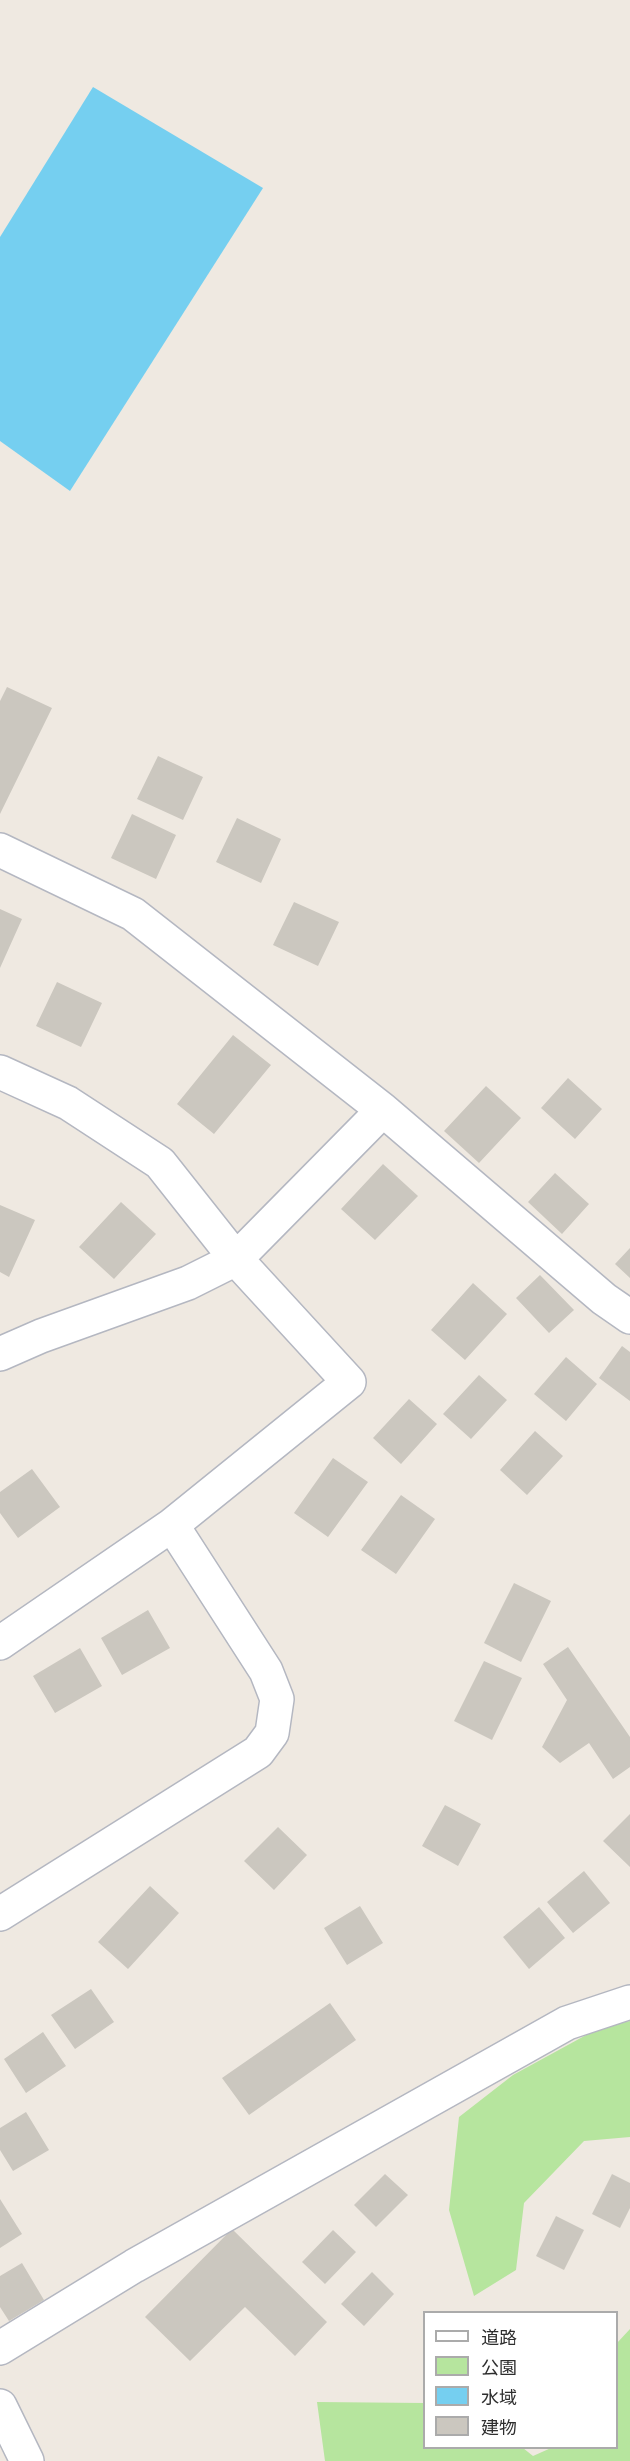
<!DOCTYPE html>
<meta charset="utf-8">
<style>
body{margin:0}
#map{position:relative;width:630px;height:2461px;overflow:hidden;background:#efe9e1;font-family:Arial,"Noto Sans JP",sans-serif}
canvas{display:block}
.legend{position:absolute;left:423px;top:2311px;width:195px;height:138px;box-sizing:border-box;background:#fff;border:2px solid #ababab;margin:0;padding:8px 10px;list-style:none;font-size:18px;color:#2e2e2e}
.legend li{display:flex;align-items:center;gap:12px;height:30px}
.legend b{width:30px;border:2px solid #ababab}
</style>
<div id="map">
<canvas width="630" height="2461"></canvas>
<ul class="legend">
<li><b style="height:8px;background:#fff"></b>道路</li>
<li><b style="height:16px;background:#b6e59e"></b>公園</li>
<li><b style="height:16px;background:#75cff0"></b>水域</li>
<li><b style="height:16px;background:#cbc7bf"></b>建物</li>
</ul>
</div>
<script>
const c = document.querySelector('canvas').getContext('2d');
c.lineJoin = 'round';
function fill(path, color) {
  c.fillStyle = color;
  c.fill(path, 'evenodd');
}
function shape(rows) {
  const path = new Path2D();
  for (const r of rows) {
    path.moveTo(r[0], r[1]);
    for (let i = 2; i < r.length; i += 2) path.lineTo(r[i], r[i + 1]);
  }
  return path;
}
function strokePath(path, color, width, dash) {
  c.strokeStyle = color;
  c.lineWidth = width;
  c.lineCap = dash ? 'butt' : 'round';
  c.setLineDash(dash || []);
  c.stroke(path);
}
const green = shape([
 [630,2021,630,2137,584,2141,524,2203,516,2270,474,2296,449,2210,459,2117,513,2075,599,2028],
 [630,2329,630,2461,325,2461,317,2402,424,2403,424,2448,523,2448,533,2456,551,2448,616,2448,617,2343]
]);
const water = shape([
 [93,87,263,188,70,491,0,441,0,237]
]);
const building = shape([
 [7,687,52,708,0,814,0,701],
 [158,756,203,777,183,820,137,799],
 [132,814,176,835,156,879,111,858],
 [237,818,281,839,261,883,216,862],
 [294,902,339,922,318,966,273,945],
 [0,909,22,919,0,968],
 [57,982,102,1003,81,1047,36,1026],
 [233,1035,271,1065,214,1134,177,1104],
 [568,1078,602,1109,575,1139,541,1108],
 [486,1086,521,1118,479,1163,444,1131],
 [383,1164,418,1196,375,1240,341,1209],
 [555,1173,589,1204,562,1234,528,1202],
 [121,1202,156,1234,114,1279,79,1247],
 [0,1205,35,1220,9,1277,0,1272],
 [630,1248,630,1278,615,1264],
 [540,1275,574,1310,549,1333,516,1298],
 [473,1283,507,1314,465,1360,431,1330],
 [622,1346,630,1352,630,1401,599,1378],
 [566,1357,597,1384,566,1421,534,1394],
 [479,1375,507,1400,471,1439,443,1414],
 [409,1399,437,1424,401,1464,373,1438],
 [535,1431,563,1456,527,1495,500,1470],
 [333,1458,368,1482,328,1537,294,1513],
 [32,1469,60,1507,18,1538,0,1513,0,1492],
 [401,1495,435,1519,396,1574,361,1550],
 [514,1583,551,1601,521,1662,484,1643],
 [148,1610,170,1648,122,1675,101,1638],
 [568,1647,630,1737,630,1767,613,1779,589,1743,560,1763,542,1747,567,1700,543,1664],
 [80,1648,102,1686,55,1713,33,1676],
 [484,1661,522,1678,492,1740,454,1721],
 [445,1805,481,1824,458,1866,422,1846],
 [630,1814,630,1867,603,1841],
 [278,1827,307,1855,274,1890,244,1861],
 [584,1871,610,1903,573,1933,547,1902],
 [150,1886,179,1913,128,1969,98,1942],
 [360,1906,383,1943,347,1965,324,1928],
 [539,1907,565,1938,529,1969,503,1937],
 [91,1989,114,2022,75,2049,51,2015],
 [330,2003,356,2040,249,2115,222,2078],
 [43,2032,66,2066,26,2093,4,2059],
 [26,2112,49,2150,13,2171,0,2150,0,2128],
 [385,2174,408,2195,376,2227,354,2205],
 [612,2174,630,2183,630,2208,620,2228,592,2214],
 [0,2199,22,2234,0,2248],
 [556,2216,584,2230,564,2270,536,2256],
 [232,2229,327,2322,295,2356,245,2307,190,2361,145,2317],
 [333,2230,356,2252,325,2284,302,2262],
 [22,2263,44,2300,9,2321,0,2307,0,2276],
 [372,2272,394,2294,364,2326,341,2304]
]);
const minor = shape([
 [0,850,133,914,383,1110,604,1299,630,1317],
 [0,1072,68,1103,160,1163,236,1259,349,1382,172,1525,0,1643],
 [0,1354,41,1336,188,1283,236,1259,383,1110],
 [0,1914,258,1752,272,1733,277,1699,266,1671,172,1525],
 [0,2348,134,2266,567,2023,630,2002],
 [0,2406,27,2461]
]);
fill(green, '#b6e59e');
fill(water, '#75cff0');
fill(building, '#cbc7bf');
strokePath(minor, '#b4b7c1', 36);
strokePath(minor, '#fff', 33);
</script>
